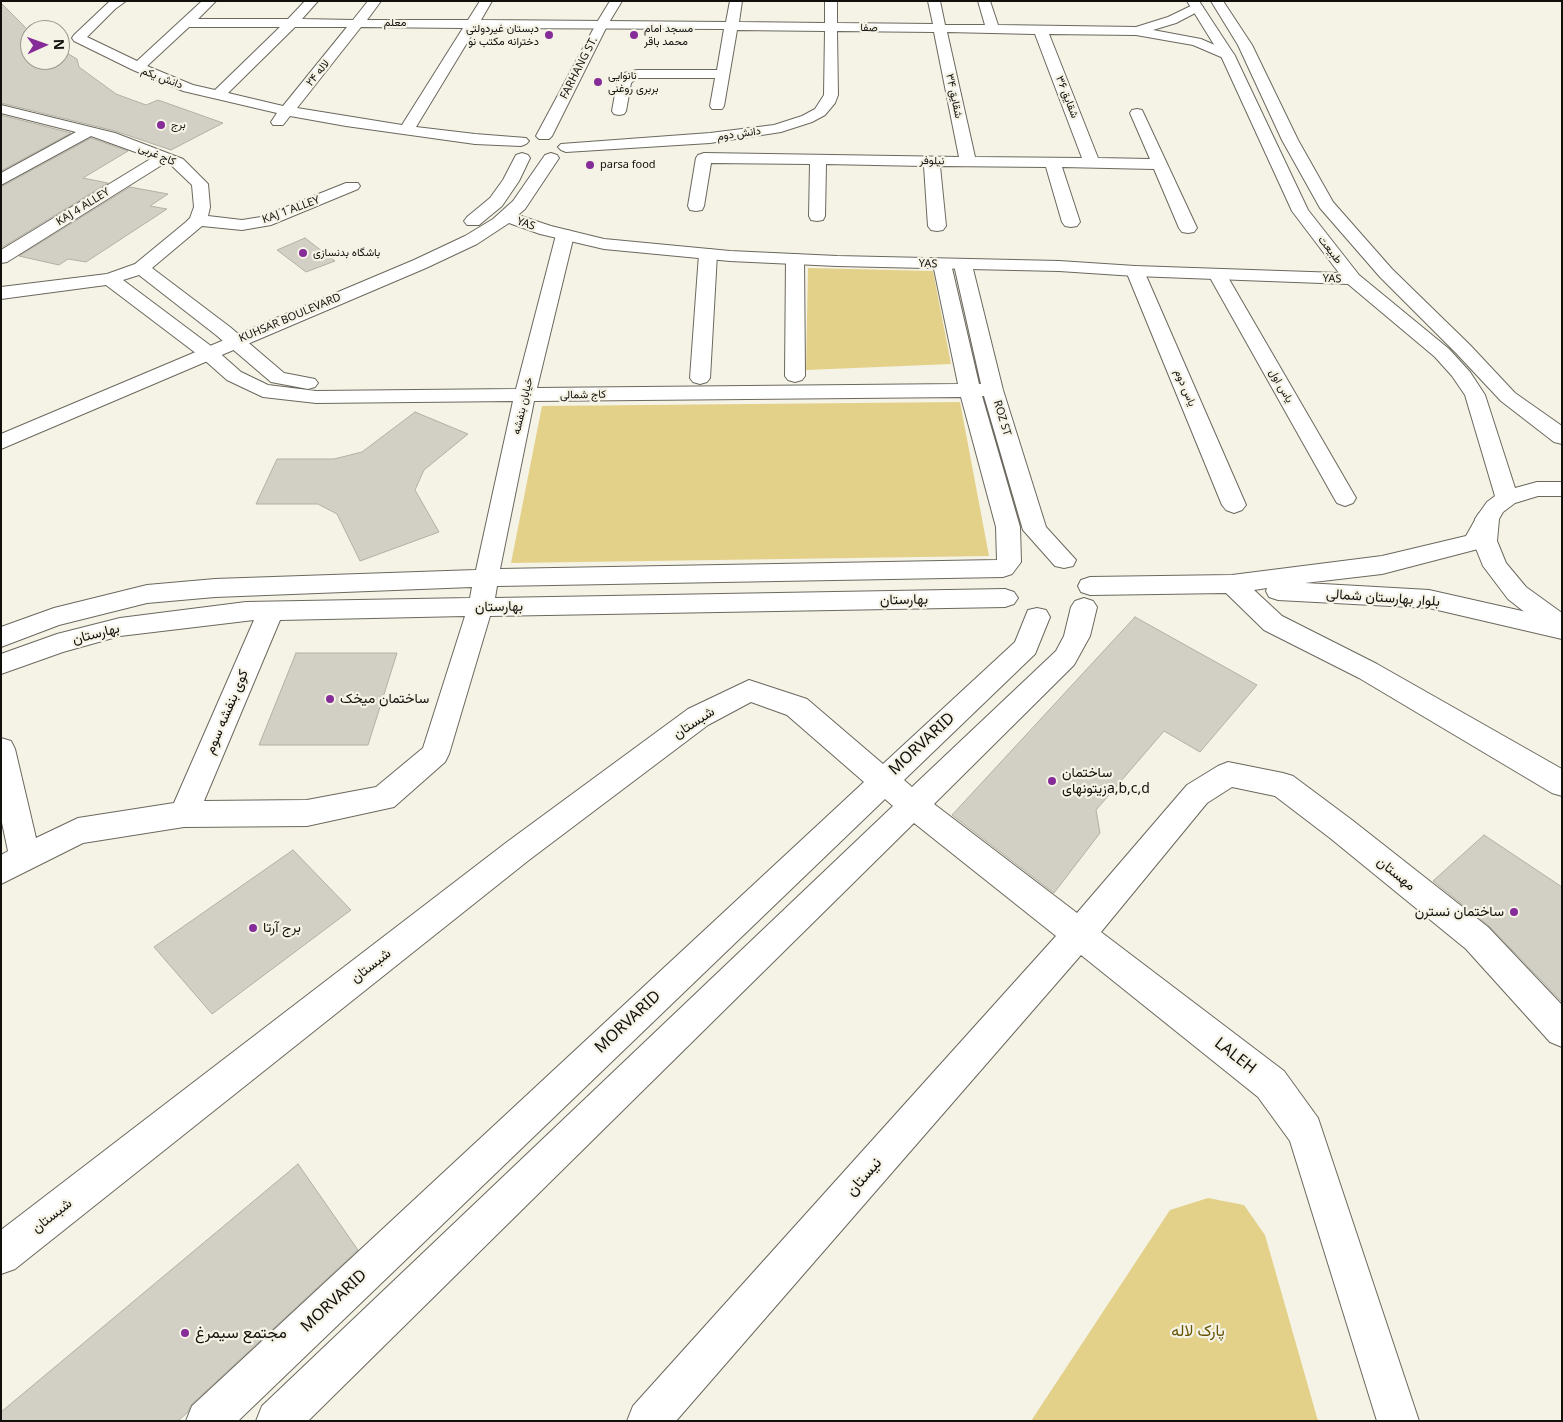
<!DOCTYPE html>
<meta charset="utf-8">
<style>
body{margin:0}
#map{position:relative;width:1563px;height:1422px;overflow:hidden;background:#f5f2e6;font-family:"Noto Sans",sans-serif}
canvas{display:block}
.frame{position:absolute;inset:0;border:2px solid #11100c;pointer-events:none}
.north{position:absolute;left:20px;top:20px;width:50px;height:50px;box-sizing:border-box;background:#f5f2e6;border:1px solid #9a988f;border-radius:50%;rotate:88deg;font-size:14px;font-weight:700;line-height:20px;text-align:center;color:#11100c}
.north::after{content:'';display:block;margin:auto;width:18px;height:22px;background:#862c98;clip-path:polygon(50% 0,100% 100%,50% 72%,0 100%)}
</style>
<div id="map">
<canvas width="1563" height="1422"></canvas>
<div class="frame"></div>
<div class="north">N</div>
</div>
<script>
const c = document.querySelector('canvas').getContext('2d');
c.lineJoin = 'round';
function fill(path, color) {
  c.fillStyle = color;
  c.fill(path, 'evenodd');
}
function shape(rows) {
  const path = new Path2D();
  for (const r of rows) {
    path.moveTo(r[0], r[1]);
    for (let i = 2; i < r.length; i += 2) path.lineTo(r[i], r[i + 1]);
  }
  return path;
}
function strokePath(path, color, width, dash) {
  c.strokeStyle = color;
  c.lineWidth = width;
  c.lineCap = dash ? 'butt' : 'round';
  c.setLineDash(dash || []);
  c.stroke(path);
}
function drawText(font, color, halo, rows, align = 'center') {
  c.font = font + ' "Noto Sans",Vazirmatn,sans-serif';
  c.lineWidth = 4.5;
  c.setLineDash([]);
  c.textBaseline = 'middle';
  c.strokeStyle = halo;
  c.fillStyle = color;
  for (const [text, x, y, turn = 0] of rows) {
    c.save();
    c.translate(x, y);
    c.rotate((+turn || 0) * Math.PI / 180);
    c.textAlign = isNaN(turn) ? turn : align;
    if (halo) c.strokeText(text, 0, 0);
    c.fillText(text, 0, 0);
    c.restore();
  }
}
const green = shape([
 [808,268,933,271,951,364,806,370],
 [960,402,989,556,511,563,542,406],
 [1208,1198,1244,1205,1265,1235,1318,1421,1031,1421,1170,1210]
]);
const building = shape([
 [1,3,30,32,30,60,60,60,60,49,77,59,79,67,116,94,146,105,158,100,223,123,171,150,115,131,1,103,1,3],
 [1,115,71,133,1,171,1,115],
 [91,138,128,151,83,178,108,183,1,248,1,187,91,138],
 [130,187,168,194,150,206,167,209,86,262,68,259,59,265,19,256,130,187],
 [305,238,335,261,306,272,277,250,305,238],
 [415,412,468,434,424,470,415,490,439,532,360,561,337,514,318,504,256,504,277,459,334,459,362,452,415,412],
 [1135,617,1257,685,1200,752,1164,731,1096,810,1100,833,1054,893,952,815,1135,617],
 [296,653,397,653,368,745,259,745,296,653],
 [1484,835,1562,887,1562,1002,1489,926,1433,881,1484,835],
 [293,850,351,910,212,1014,154,947,293,850],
 [298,1164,358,1250,191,1405,188,1412,178,1421,1,1421,1,1412,298,1164]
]);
const minor = shape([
 [110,1,126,1,115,9,87,37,137,61,202,1,216,1,198,19,288,19,305,1,318,1,302,19,353,20,368,1,381,1,367,20,468,20,480,1,492,1,481,20,726,22,730,1,742,1,739,22,825,23,825,1,837,1,837,23,933,24,928,1,940,1,945,25,985,25,978,1,990,1,998,25,1136,27,1168,17,1197,3,1203,7,1201,10,1176,23,1153,30,1201,39,1233,53,1235,56,1228,60,1193,45,1136,35,1049,34,1098,158,1150,159,1130,113,1132,110,1137,109,1142,110,1197,228,1194,232,1188,233,1182,232,1179,228,1154,169,1062,167,1080,222,1077,226,1071,227,1065,226,1062,222,1046,167,940,166,946,226,943,230,937,231,931,230,928,226,924,166,826,164,825,216,823,220,817,221,811,220,809,216,810,164,711,163,704,206,702,210,696,211,690,210,688,206,696,158,698,155,704,153,959,157,934,32,837,31,838,95,835,103,825,115,812,122,781,132,710,143,566,152,561,150,558,147,561,144,710,133,774,125,802,116,815,109,824,95,825,31,737,30,724,106,722,109,712,109,710,106,715,78,637,78,631,83,626,111,624,114,619,115,614,114,612,111,617,83,624,73,637,70,717,70,724,29,476,28,416,127,475,134,526,138,529,141,526,144,521,146,475,144,346,126,290,116,283,125,273,125,271,122,277,113,183,91,133,70,74,41,72,38,74,35,110,1],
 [189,27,280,27,215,90,193,85,147,66,189,27],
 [295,27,347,27,283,106,228,93,295,27],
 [361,27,463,28,402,125,297,108,361,27],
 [947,32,1035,34,1082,158,975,157,947,32],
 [1,105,115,133,183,159,208,184,210,207,208,216,242,220,261,217,346,183,358,183,360,186,358,189,271,225,242,230,202,226,152,268,230,327,284,373,315,379,318,383,315,387,308,389,271,382,216,335,139,275,123,280,215,349,241,372,268,385,316,391,516,389,556,235,559,231,565,230,571,231,574,235,537,388,958,384,933,264,936,260,942,259,948,260,951,264,979,384,981,384,954,265,957,261,963,260,969,261,972,265,1003,390,1046,527,1076,560,1073,566,1064,568,1055,566,1023,530,984,396,982,396,1020,527,1021,562,1012,574,1003,577,497,586,495,598,1005,589,1014,592,1018,598,1014,604,1005,607,490,616,449,754,445,762,394,807,307,826,184,827,83,843,1,884,1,855,8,851,1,818,1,738,11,741,15,749,36,838,78,818,174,803,254,620,120,636,63,652,1,674,1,654,57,634,120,618,246,602,470,598,472,587,215,597,147,603,59,625,1,647,1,627,54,608,147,585,215,579,476,570,513,401,316,403,263,397,227,380,201,357,106,285,1,299,1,287,107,274,135,264,186,222,190,218,194,207,192,185,171,165,165,163,7,262,1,263,1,250,152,158,91,136,1,185,1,173,76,132,1,113,1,105],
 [961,397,996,527,997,560,500,569,534,401,961,397],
 [465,616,423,748,376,787,307,800,204,801,280,620,465,616],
 [708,249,714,250,717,254,710,378,707,382,700,384,693,382,690,378,699,254,702,250,708,249],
 [795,254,801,255,804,259,805,376,802,380,795,382,788,380,785,376,786,259,789,255,795,254],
 [1135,266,1141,267,1144,271,1246,505,1242,510,1234,513,1226,510,1222,505,1126,271,1129,267,1135,266],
 [1217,269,1223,270,1226,274,1356,498,1353,503,1345,506,1337,503,1334,498,1208,274,1211,270,1217,269],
 [1487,511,1495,513,1499,519,1482,548,1382,574,1305,583,1429,590,1562,620,1562,639,1429,608,1278,600,1269,597,1266,591,1267,588,1254,590,1282,616,1377,664,1562,769,1562,796,1552,793,1359,678,1264,630,1226,593,1090,595,1081,592,1078,586,1081,580,1090,577,1232,575,1382,556,1466,536,1479,513,1487,511],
 [1084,598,1093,601,1097,607,1090,636,1074,665,934,804,1077,913,1187,785,1218,766,1228,762,1283,773,1293,776,1352,820,1488,927,1562,1005,1562,1047,1550,1042,1466,949,1330,838,1275,796,1232,787,1207,803,1101,932,1284,1071,1318,1118,1419,1421,1377,1421,1290,1141,1258,1097,1081,955,676,1421,627,1421,633,1406,1056,936,914,823,308,1421,256,1421,262,1406,893,806,885,799,238,1421,186,1421,192,1406,864,782,787,715,751,702,708,725,529,860,15,1269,1,1274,1,1230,507,842,688,709,749,680,807,699,883,764,1015,642,1028,610,1037,608,1046,610,1050,617,1035,654,904,780,912,787,1056,651,1064,636,1071,607,1075,601,1084,598]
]);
const major = shape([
 [610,1,622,1,608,24,552,136,549,139,539,139,536,136,596,24,610,1],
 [1187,1,1199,1,1235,56,1308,210,1359,275,1449,349,1470,372,1485,395,1515,488,1537,482,1562,482,1562,496,1538,496,1515,503,1503,512,1499,519,1497,541,1506,563,1526,587,1562,613,1562,633,1541,625,1508,599,1483,566,1473,541,1475,519,1487,502,1495,496,1465,395,1452,376,1435,357,1348,284,1135,276,1059,271,837,266,730,261,604,249,540,234,509,223,477,244,426,268,1,449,1,434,414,260,465,236,493,219,513,201,545,155,551,153,557,155,559,158,525,209,518,215,551,226,604,239,730,251,837,256,1059,261,1135,266,1339,273,1292,211,1221,56,1187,1],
 [1211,1,1223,1,1252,45,1298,140,1333,202,1392,269,1470,345,1515,393,1562,426,1562,444,1554,442,1501,401,1456,353,1380,277,1320,208,1282,140,1238,45,1211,1],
 [522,153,528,155,530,158,519,181,502,206,479,225,467,225,464,221,467,217,490,198,503,180,516,155,522,153]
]);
const markers = [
 [549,35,5,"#862c98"],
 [634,35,5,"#862c98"],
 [598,82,5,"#862c98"],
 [161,125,5,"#862c98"],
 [590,165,5,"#862c98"],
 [303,253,5,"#862c98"],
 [330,699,5,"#862c98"],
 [1052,781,5,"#862c98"],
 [1514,912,5,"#862c98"],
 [253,928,5,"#862c98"],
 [185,1333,5,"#862c98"]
];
const farStreetnames = [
 ["معلم",395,23],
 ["صفا",869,28,1],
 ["FARHANG ST.",579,68,-63],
 ["لاله ۲۴",318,73,-51],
 ["دانش یکم",162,78,21],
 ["شقایق ۳۴",954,96,78],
 ["شقایق ۳۶",1067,97,69],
 ["دانش دوم",739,134,-8],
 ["کاج غربی",157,155,23],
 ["نیلوفر",932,161,1],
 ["KAJ 4 ALLEY",83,207,-32],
 ["KAJ 1 ALLEY",291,210,-20],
 ["YAS",526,224,19],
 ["طبیعت",1330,250,52],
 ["YAS",928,264,2],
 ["YAS",1332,279,2],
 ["KUHSAR BOULEVARD",290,318,-23],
 ["یاس اول",1281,386,60],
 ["یاس دوم",1185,388,67],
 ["کاج شمالی",583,395,-1],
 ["خیابان بنفشه",523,406,-77],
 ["ROZ ST",1002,418,73]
];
const farPoinames = [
 ["دبستان غیردولتی",539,29,"right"],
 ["دخترانه مکتب نو",539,42,"right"],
 ["مسجد امام",644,29],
 ["محمد باقر",644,42],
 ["نانوایی",608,76],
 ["بربری روغنی",608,89],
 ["برج",171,125],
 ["parsa food",600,165],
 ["باشگاه بدنسازی",313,253]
];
const streetNames = [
 ["بلوار بهارستان شمالی",1383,598,4],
 ["بهارستان",904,600,-1],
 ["بهارستان",499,607,-1],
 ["بهارستان",96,634,-14],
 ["کوی بنفشه سوم",227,712,-67],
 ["شبستان",694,723,-33],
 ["مهستان",1396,874,39],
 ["شبستان",371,966,-38],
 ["شبستان",52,1216,-38]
];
const poiNames = [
 ["ساختمان میخک",340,699],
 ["ساختمان",1062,773],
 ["زیتونهایa,b,c,d",1062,789],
 ["ساختمان نسترن",1504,912,"right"],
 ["برج آرتا",263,928]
];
const nearStreetnames = [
 ["MORVARID",922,744,-43],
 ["MORVARID",628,1022,-43],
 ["LALEH",1235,1056,38],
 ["نیستان",864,1177,-49],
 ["MORVARID",334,1301,-43]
];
const nearParknames = [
 ["پارک لاله",1198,1331]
];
const nearPoinames = [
 ["مجتمع سیمرغ",195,1333]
];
fill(green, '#e3d18a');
fill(building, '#d2cfc4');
strokePath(building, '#b2b0a4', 1);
strokePath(minor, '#6b685e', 2);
strokePath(major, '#6b685e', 2);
fill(minor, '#fff');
fill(major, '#fff');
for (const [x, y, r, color] of markers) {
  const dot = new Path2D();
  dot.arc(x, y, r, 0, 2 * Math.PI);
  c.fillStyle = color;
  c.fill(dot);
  strokePath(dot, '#f5f2e6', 2);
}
drawText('11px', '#11100c', '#f5f2e6', farStreetnames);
drawText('11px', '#11100c', '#f5f2e6', farPoinames, 'left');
drawText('14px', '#11100c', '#f5f2e6', streetNames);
drawText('14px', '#11100c', '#f5f2e6', poiNames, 'left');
drawText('16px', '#11100c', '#f5f2e6', nearStreetnames);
drawText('16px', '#665506', '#f5f2e6', nearParknames);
drawText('16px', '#11100c', '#f5f2e6', nearPoinames, 'left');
</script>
